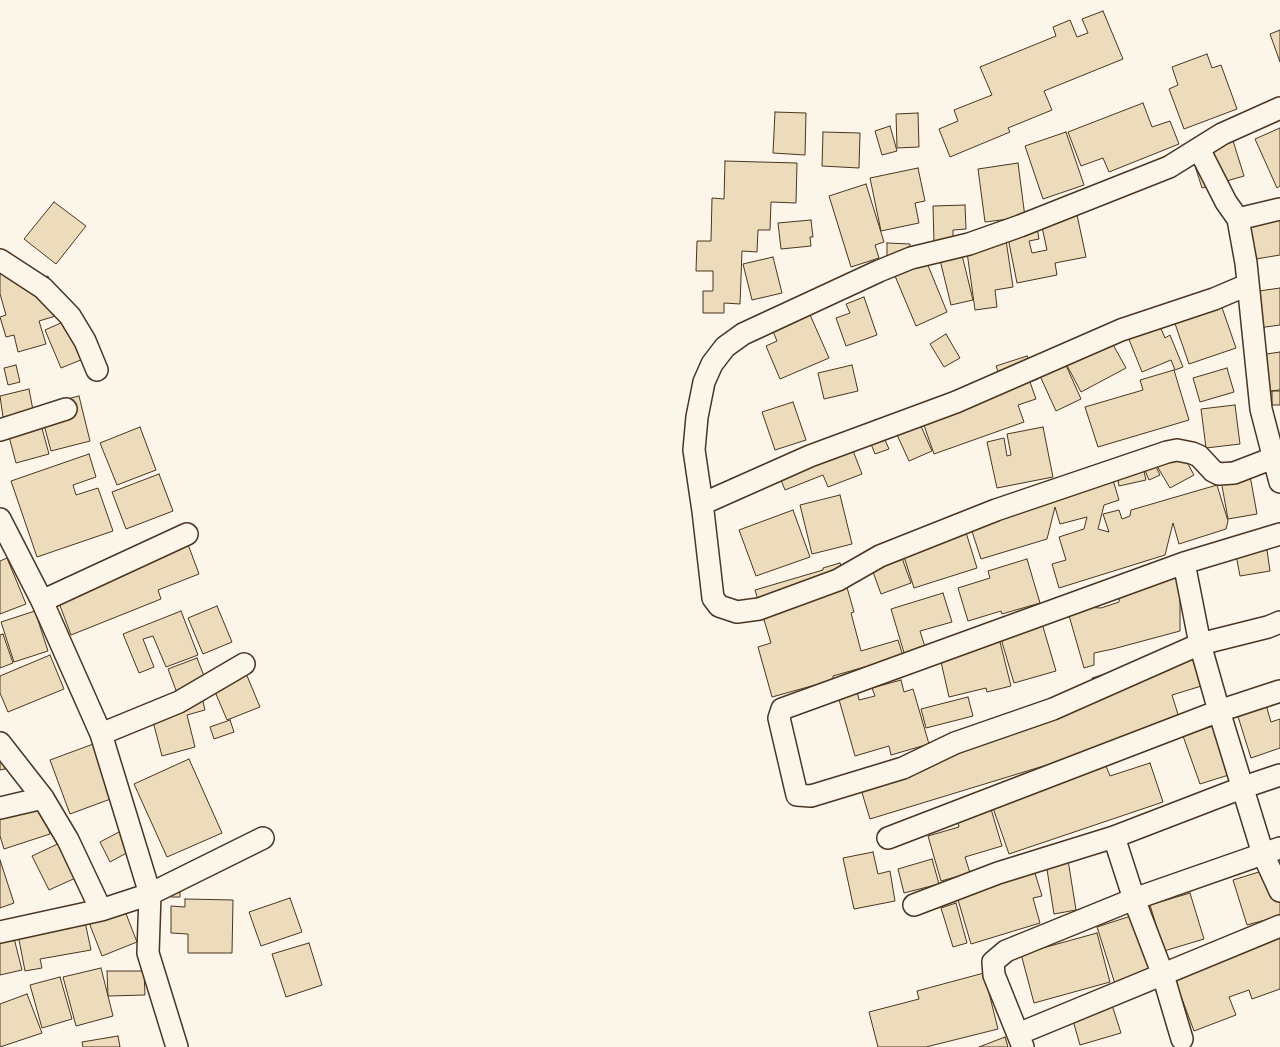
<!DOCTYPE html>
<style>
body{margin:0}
canvas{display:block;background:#fbf6e9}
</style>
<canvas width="1280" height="1047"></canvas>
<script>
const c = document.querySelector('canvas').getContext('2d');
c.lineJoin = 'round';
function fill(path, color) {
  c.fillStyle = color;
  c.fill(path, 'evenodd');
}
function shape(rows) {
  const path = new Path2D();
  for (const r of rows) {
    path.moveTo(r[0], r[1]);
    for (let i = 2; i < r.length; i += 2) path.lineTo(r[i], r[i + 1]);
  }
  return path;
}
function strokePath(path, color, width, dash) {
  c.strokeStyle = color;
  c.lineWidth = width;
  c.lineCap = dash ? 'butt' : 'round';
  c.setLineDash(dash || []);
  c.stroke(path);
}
const building = shape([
 [1103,11,1123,59,1044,91,1052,110,1008,128,1010,132,950,157,939,129,958,121,954,110,992,95,980,67,1056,36,1053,27,1070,20,1077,37,1088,33,1082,19,1103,11],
 [1280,30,1280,62,1270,34,1280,30],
 [1207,54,1212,68,1221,65,1237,109,1184,129,1169,89,1178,85,1172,67,1207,54],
 [1143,103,1152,127,1170,121,1179,144,1109,172,1103,158,1081,166,1068,132,1143,103],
 [775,112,806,113,805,155,773,153,775,112],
 [918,113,919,147,897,148,896,114,918,113],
 [890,126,897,151,882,155,875,131,890,126],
 [1280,128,1280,186,1277,188,1255,139,1280,128],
 [1230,131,1244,176,1202,188,1188,144,1230,131],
 [823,132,860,133,859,168,822,166,823,132],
 [1066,132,1084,185,1043,199,1025,146,1066,132],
 [725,161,797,163,796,203,771,202,770,230,758,230,757,252,742,251,740,304,724,303,724,313,703,313,703,291,713,291,713,271,696,271,697,241,711,241,712,198,724,199,725,161],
 [1018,163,1025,217,985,222,978,169,1018,163],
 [918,168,925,201,915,203,919,223,881,231,870,178,918,168],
 [866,184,884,242,875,245,879,258,851,267,829,196,866,184],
 [54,202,86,226,56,264,24,239,54,202],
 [965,205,966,229,953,230,953,243,934,244,933,206,965,205],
 [1076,210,1086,257,1055,263,1057,275,1017,283,1007,233,1037,227,1039,239,1029,241,1032,253,1047,250,1040,218,1076,210],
 [1280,211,1280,255,1238,262,1231,219,1280,211],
 [811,220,813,237,810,237,811,246,781,249,778,223,811,220],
 [1006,240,1013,287,995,290,997,307,975,310,966,245,1006,240],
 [887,243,910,244,910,259,887,258,887,243],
 [961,251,973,300,951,305,939,256,961,251],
 [773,257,782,293,752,300,743,264,773,257],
 [927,263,947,312,916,326,895,276,927,263],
 [0,265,3,275,14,272,18,284,48,276,59,315,39,321,46,344,18,352,14,335,6,337,0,317,6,315,0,294,0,265],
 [1280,288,1280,325,1251,329,1245,293,1280,288],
 [1218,296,1236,348,1189,364,1171,312,1218,296],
 [864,297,877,335,846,346,836,318,850,313,846,304,864,297],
 [804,301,829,358,780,379,766,346,777,341,767,317,804,301],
 [81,314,98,353,61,368,45,330,81,314],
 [1159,324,1165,338,1170,335,1183,367,1175,370,1171,360,1142,372,1128,337,1159,324],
 [1106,332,1126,368,1081,392,1062,356,1106,332],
 [946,334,960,358,944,367,930,344,946,334],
 [1280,352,1280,390,1258,392,1253,356,1280,352],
 [1061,354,1081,399,1056,411,1035,365,1061,354],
 [1027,356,1032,370,1034,369,1038,379,1030,382,1036,399,1018,405,1024,422,934,454,917,405,1002,382,996,366,1027,356],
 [16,365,20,382,8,385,4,368,16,365],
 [852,365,858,391,824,399,818,373,852,365],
 [1227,368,1234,392,1200,402,1193,378,1227,368],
 [1174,370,1189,420,1098,447,1085,407,1143,390,1140,380,1174,370],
 [29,389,33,410,3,417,0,396,29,389],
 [1272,391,1280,391,1280,405,1272,405,1272,391],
 [79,396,90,441,51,451,39,406,79,396],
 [793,402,806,440,775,450,762,412,793,402],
 [1235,405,1240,444,1206,448,1201,409,1235,405],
 [916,415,932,451,909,461,893,426,916,415],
 [40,421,49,454,16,463,7,429,40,421],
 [878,424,889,449,875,454,865,429,878,424],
 [140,427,156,470,117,485,100,443,140,427],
 [1043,427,1053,477,997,488,987,442,1004,438,1007,456,1011,455,1007,434,1043,427],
 [847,435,862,474,828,487,823,475,785,490,781,480,736,497,730,479,847,435],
 [1176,442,1194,475,1170,488,1151,456,1176,442],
 [89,454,96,477,73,485,76,495,98,488,113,531,37,557,11,481,89,454],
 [1151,456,1160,475,1149,480,1141,461,1151,456],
 [1247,459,1257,514,1228,519,1218,464,1247,459],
 [1142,463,1146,480,1119,486,1116,469,1142,463],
 [1110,470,1119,500,1104,505,1098,529,1109,532,1103,514,1119,510,1122,519,1130,516,1131,510,1217,485,1228,521,1226,529,1179,544,1173,523,1165,555,1059,588,1052,564,1066,560,1059,537,1084,529,1087,517,1060,524,1055,507,1047,539,981,559,967,516,1110,470],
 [159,474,173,511,126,529,112,492,159,474],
 [840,495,852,544,812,554,800,505,840,495],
 [793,510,810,557,756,576,739,530,793,510],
 [964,526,977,568,914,588,898,538,964,526],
 [183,531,199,574,158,590,161,599,71,635,53,587,183,531],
 [898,547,911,583,881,594,868,558,898,547],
 [1267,550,1270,571,1240,576,1236,555,1267,550],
 [7,558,26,604,0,614,0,561,7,558],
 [1027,559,1040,603,1002,614,1001,611,968,621,958,588,990,578,988,571,1027,559],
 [840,563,854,612,851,613,861,651,898,640,903,656,833,676,833,680,772,697,758,647,771,643,755,590,823,570,823,568,840,563],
 [1180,573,1180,631,1113,649,1094,653,1094,665,1084,668,1068,612,1085,607,1101,608,1119,602,1120,595,1180,573],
 [943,593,952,622,920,631,926,650,905,656,891,609,943,593],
 [217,606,232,642,203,654,188,618,217,606],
 [35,611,48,651,14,662,1,622,35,611],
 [181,611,198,655,166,667,153,636,143,639,154,667,139,673,123,634,181,611],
 [1041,620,1056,671,1014,683,999,632,1041,620],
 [3,634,13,663,0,668,0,635,3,634],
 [999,638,1011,686,987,692,986,688,949,697,939,653,999,638],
 [1198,654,1208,684,1172,695,1181,724,870,819,856,773,932,750,930,743,1065,702,1096,688,1092,678,1127,667,1198,654],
 [50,655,64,689,8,712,0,693,0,676,50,655],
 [197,658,206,681,177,693,168,669,197,658],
 [240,659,260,707,227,720,207,673,240,659],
 [901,680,904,692,913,689,929,744,891,755,889,746,855,756,838,696,857,691,859,700,875,696,872,688,901,680],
 [201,693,205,710,187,715,195,747,162,756,149,706,201,693],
 [968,697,973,716,926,728,921,709,968,697],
 [1264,698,1271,722,1280,719,1280,748,1251,758,1235,707,1264,698],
 [230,720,234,732,214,739,210,727,230,720],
 [1219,724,1235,773,1200,784,1183,736,1219,724],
 [96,743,116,797,70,814,50,760,96,743],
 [0,756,5,769,0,770,0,756],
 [189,759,222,833,167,857,134,784,189,759],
 [1150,763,1163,802,1009,854,992,805,1106,766,1110,776,1150,763],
 [37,792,50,834,4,849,0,836,0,804,37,792],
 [991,809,1002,846,965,857,970,873,941,881,928,836,959,827,957,819,991,809],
 [121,831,132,850,110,862,100,842,121,831],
 [64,841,80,876,49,890,32,856,64,841],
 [873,852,878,874,890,871,895,901,854,909,843,858,873,852],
 [932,859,939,884,904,893,898,869,932,859],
 [0,860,14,903,0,908,0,860],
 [1068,860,1076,910,1054,914,1046,863,1068,860],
 [1272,868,1280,895,1280,916,1247,925,1233,880,1272,868],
 [1034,870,1042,896,1033,898,1040,923,971,944,956,893,1034,870],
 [172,883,180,883,180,897,171,897,172,883],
 [118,893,137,942,102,956,83,907,118,893],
 [1190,893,1204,939,1164,951,1150,905,1190,893],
 [290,898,302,932,261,946,249,912,290,898],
 [185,899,233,900,232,953,188,953,188,934,171,933,171,906,185,907,185,899],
 [956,903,967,943,953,947,941,908,956,903],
 [1137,914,1157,974,1116,987,1097,927,1137,914],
 [84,917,91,950,40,959,42,968,25,971,16,924,84,917],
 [12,930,22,970,0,975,0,933,12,930],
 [1097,933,1110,982,1034,1003,1021,954,1097,933],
 [1280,936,1280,989,1252,999,1249,990,1229,997,1236,1015,1194,1031,1173,975,1280,936],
 [309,943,322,985,286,997,272,954,309,943],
 [101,968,113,1016,76,1026,63,977,101,968],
 [107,971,144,971,145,995,108,996,107,971],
 [984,973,998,1029,926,1047,878,1047,869,1012,919,999,917,991,984,973],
 [60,977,72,1019,42,1028,30,985,60,977],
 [27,994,42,1033,0,1047,0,1004,27,994],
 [1112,1005,1121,1033,1080,1045,1072,1017,1112,1005],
 [118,1036,120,1047,83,1047,82,1042,118,1036],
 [1005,1037,1008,1047,979,1047,1005,1037]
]);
const street = shape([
 [1199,149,1226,202,1238,219,1246,263,1261,409,1280,482],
 [1238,219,1280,209],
 [0,260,43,288,70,316,85,341,97,370],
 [0,430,66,409],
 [1273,458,1234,473,1219,474,1213,471,1199,456,1192,453,1177,450,1167,452,996,510,880,556,838,580,759,609,737,612,719,606,713,598,703,511,694,450,697,417,704,382,712,364,725,347,743,334,879,271,911,258,969,244,1020,226,1169,167,1222,134,1280,108],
 [702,504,810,456,956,402,1121,330,1214,299,1247,285],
 [0,519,42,601,101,734,150,894,148,953,177,1047],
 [1280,534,1184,563,782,709,779,718,797,795,811,796,903,768,955,743,1053,709,1200,644,1268,627,1280,622],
 [1184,563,1200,644,1219,711,1263,854,1280,891],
 [42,601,187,534],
 [101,734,179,702,244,664],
 [0,743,43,798,68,840,101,910],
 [0,808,43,798],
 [1114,837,1134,899,1163,975,1182,1039],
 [888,838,1219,711,1280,691],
 [914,905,998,873,1114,837,1244,787,1280,775],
 [0,932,101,910,150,894,263,838],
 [1018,1034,1280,926],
 [1023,1047,994,975,993,962,1006,951,1134,899,1280,848]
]);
fill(building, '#ecdcbc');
strokePath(building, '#4a3520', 1);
strokePath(street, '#4a3520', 24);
strokePath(street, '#fbf6e9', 21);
</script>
